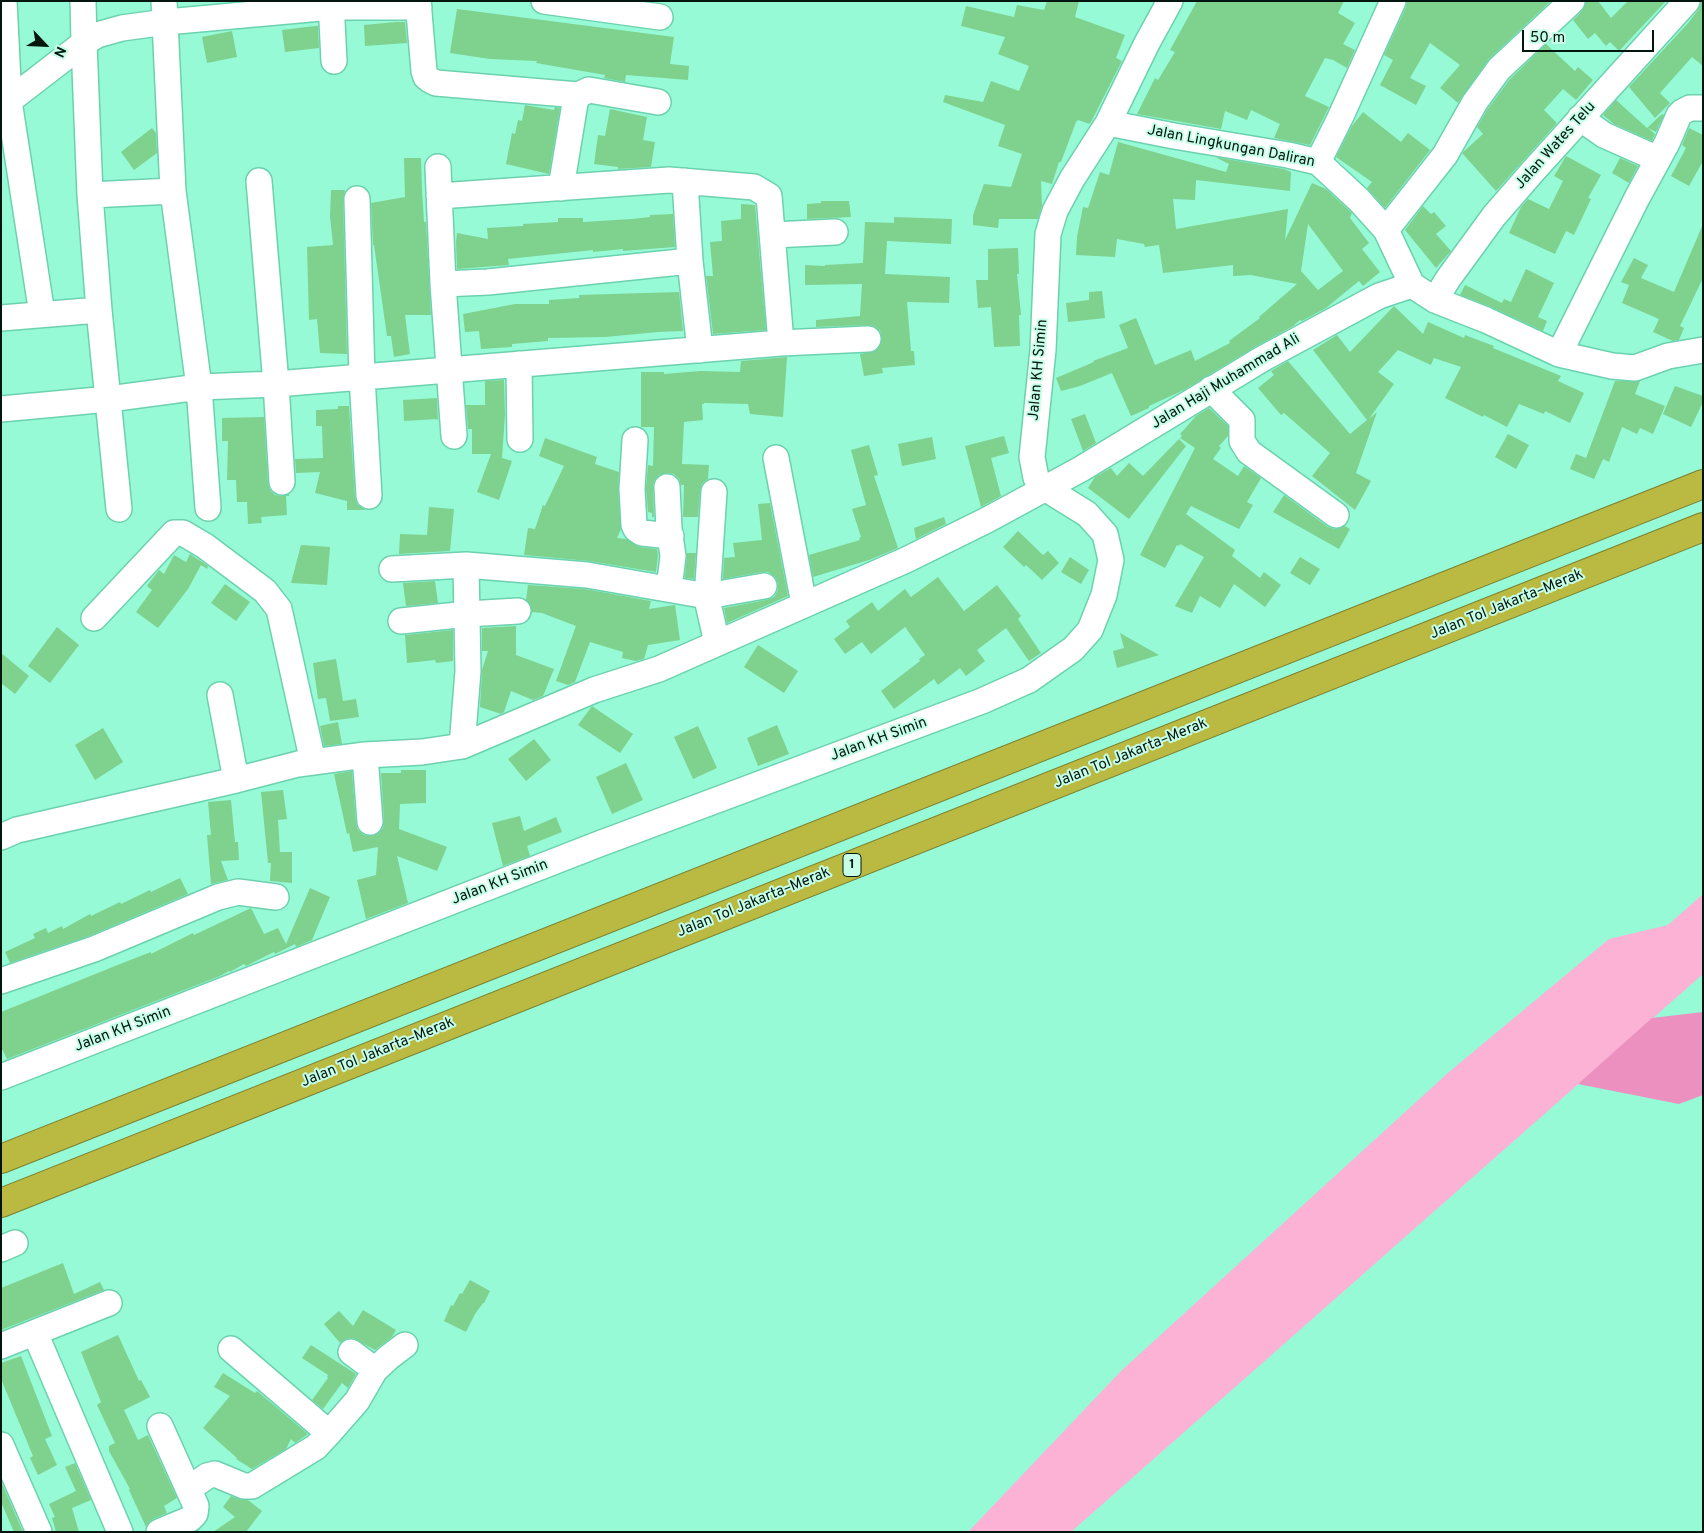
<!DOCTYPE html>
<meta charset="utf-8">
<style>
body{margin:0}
#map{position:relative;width:1704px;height:1533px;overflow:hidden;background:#96fad6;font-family:Overpass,sans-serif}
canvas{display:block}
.frame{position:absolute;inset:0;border:2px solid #02160f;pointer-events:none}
.north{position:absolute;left:20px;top:20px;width:50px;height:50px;-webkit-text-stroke:4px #c6ffe8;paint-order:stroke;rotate:115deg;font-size:14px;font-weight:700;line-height:20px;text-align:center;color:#02160f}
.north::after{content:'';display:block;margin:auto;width:18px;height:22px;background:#02160f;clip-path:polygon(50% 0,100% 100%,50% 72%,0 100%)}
.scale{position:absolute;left:1522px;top:30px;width:132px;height:22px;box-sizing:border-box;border:2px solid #02160f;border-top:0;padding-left:6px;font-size:15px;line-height:18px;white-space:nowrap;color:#02160f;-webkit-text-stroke:4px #c6ffe8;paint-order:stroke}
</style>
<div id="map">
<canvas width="1704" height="1533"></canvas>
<div class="frame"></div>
<div class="north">N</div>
<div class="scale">50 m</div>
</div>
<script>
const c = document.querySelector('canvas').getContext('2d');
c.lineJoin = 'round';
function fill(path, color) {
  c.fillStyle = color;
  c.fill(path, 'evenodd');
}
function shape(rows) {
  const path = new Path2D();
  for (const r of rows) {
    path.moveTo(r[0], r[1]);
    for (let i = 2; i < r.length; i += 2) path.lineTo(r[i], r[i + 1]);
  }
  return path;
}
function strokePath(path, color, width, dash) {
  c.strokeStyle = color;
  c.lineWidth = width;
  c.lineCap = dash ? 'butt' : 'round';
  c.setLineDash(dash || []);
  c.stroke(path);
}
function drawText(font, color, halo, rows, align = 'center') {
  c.font = font + ' Overpass,sans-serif';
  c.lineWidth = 4;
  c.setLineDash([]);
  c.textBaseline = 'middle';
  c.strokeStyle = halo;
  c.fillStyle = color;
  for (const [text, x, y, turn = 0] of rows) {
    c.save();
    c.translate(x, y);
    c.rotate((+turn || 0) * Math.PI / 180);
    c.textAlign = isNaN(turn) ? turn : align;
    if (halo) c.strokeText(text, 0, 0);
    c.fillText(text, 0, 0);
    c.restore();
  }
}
const green = shape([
 [1703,894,1703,974,1071,1532,968,1532,1121,1371,1449,1072,1609,939,1668,925]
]);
const forest = shape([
 [1703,1012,1703,1095,1679,1104,1578,1084,1652,1018]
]);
const building = shape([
 [1047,1,1079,1,1075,17,1125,35,1116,58,1122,61,1090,124,1078,120,1076,122,1061,162,1059,162,1052,184,1041,181,1042,206,1038,219,999,219,998,228,973,225,973,215,984,184,1011,187,1022,154,998,146,1005,125,943,102,945,95,983,102,991,81,1019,91,1029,66,998,54,1005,37,961,26,966,6,1014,17,1017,5,1044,10],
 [1197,1,1344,1,1338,13,1355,23,1343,44,1355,50,1347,68,1333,60,1325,58,1305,96,1329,107,1310,145,1274,138,1280,124,1251,110,1247,120,1225,111,1221,129,1137,114,1155,78,1158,80,1175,52,1170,50],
 [1407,1,1551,1,1489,59,1458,103,1440,88,1460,65,1430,43,1410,78,1426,86,1416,105,1380,85,1393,60,1384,55,1406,7],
 [1586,1,1598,1,1611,18,1628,1,1666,1,1619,51,1610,42,1606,46,1595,33,1588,39,1573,20,1582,11],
 [1701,1,1703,1,1703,66,1692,57,1660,93,1670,103,1655,118,1629,87,1689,22,1698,10],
 [457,9,674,37,670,64,689,66,688,80,626,75,625,82,604,78,605,75,536,63,537,61,490,59,450,53],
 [396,22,405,22,407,43,365,46,364,25],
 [315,26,318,26,319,48,285,52,282,30],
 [232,31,237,57,207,63,202,37],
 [1546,44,1575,71,1578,67,1593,80,1576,100,1563,89,1544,110,1557,123,1496,191,1462,153,1483,134,1477,127,1487,110,1510,79],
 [1616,100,1647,128,1662,114,1664,115,1656,132,1648,128,1655,134,1652,141,1614,124,1603,115],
 [525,105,554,110,555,107,560,108,549,174,506,164,512,133,515,134,518,120,522,121],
 [610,109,647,117,643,140,655,142,651,167,618,169,618,167,594,164,598,135,605,136],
 [1363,112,1401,142,1408,133,1430,150,1385,208,1367,188,1372,182,1336,157,1352,126],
 [152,128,156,133,157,153,134,170,121,152],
 [1689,128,1703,135,1703,161,1689,186,1671,176,1686,148,1682,145],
 [1118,142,1226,172,1229,164,1215,157,1284,169,1291,172,1290,191,1196,180,1195,200,1173,199,1176,229,1288,209,1285,240,1312,183,1326,189,1352,213,1350,218,1369,243,1362,249,1380,272,1363,286,1359,281,1326,308,1302,321,1300,320,1293,326,1255,347,1184,390,1149,406,1149,408,1131,416,1112,373,1080,386,1061,391,1056,378,1094,362,1093,361,1128,348,1119,325,1136,318,1155,365,1191,350,1195,361,1230,343,1229,341,1260,318,1259,317,1297,284,1251,275,1233,276,1233,265,1163,273,1159,245,1145,247,1144,244,1117,239,1115,257,1076,255,1077,237,1083,207,1088,208,1100,172,1109,175],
 [1308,224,1343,271,1318,290,1301,271],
 [1566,156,1601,175,1588,198,1591,199,1574,235,1566,231,1555,254,1509,233,1521,207,1528,199,1549,209,1563,181,1554,176],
 [404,158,421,158,422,190,424,222,426,222,431,315,405,315,410,354,394,357,391,336,387,336,374,245,373,245,371,203,405,197],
 [1620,158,1638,166,1629,183,1612,173],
 [331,190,345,190,343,199,347,354,320,353,317,319,309,320,307,247,333,245,330,216],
 [821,201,849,201,851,217,807,219,807,204,821,203],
 [741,204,755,205,766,330,713,334,706,276,713,276,710,242,722,241,721,221,741,219],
 [1423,206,1431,214,1434,212,1446,226,1436,234,1451,251,1436,268,1405,230],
 [673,214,675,247,623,251,623,249,593,252,593,250,508,259,509,265,457,269,456,242,457,233,488,239,487,228,523,226,523,224,558,222,558,218,583,218,583,222,632,219,650,217,650,215],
 [894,217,952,219,951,244,887,241,885,274,950,277,949,303,907,302,911,351,914,351,915,365,882,368,883,373,864,376,860,354,875,351,880,346,882,338,880,331,874,326,867,325,816,327,816,320,860,316,862,284,805,285,805,265,825,266,825,265,863,263,865,222,894,223],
 [1703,224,1703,278,1680,326,1684,328,1679,340,1673,341,1653,332,1659,319,1622,303,1629,285,1621,282,1634,258,1648,265,1641,278,1674,292],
 [1018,248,1019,274,1017,274,1021,315,1019,315,1020,346,994,347,991,307,978,308,976,280,988,280,988,249],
 [1526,269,1554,283,1538,317,1547,321,1543,331,1491,307,1460,295,1465,285,1502,303,1504,299,1511,302],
 [1102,291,1105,318,1068,322,1066,303,1089,300,1089,292],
 [679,292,683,331,658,332,605,337,548,338,548,341,512,344,512,347,481,349,479,331,465,332,463,314,515,304,549,304,549,300,579,298,579,295],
 [1394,306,1423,334,1428,322,1464,338,1465,335,1494,346,1493,348,1561,376,1558,381,1584,393,1570,423,1545,411,1544,414,1519,404,1507,427,1484,415,1483,417,1445,398,1461,367,1434,358,1431,365,1398,350,1378,372,1394,384,1369,419,1377,412,1356,473,1371,481,1355,510,1312,476,1330,453,1284,413,1281,415,1258,388,1274,375,1271,371,1288,361,1350,434,1367,420,1313,350,1337,335,1350,352],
 [787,357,783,417,750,414,748,404,704,403,704,404,702,404,703,420,684,422,682,464,709,465,708,479,702,484,700,491,698,517,683,517,684,485,681,485,679,479,674,474,667,473,659,475,654,481,653,488,654,517,652,517,652,513,648,512,646,489,648,465,653,466,654,427,641,427,641,372,664,372,664,374,701,371,740,372,741,361],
 [504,380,505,415,502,458,512,461,499,500,477,492,491,454,472,454,472,429,468,429,466,405,485,405,485,381],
 [1615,381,1640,381,1635,394,1665,406,1653,434,1640,428,1637,434,1622,427,1609,462,1603,459,1594,479,1570,469,1576,454,1586,458],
 [1675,386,1703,396,1703,402,1691,427,1663,414],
 [437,398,438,421,438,419,404,421,403,400],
 [338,406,349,406,355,497,357,504,365,510,347,510,347,501,315,493,320,472,296,473,295,459,323,458,322,426,316,426,316,410,338,409],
 [1209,408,1228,426,1228,436,1219,446,1221,448,1213,459,1238,476,1244,466,1261,478,1247,502,1253,505,1239,529,1191,506,1186,514,1235,550,1232,556,1260,578,1264,572,1281,585,1265,607,1234,584,1220,608,1200,596,1192,613,1175,606,1204,557,1180,544,1179,546,1177,545,1165,568,1140,555,1195,448,1180,438,1182,436,1180,434,1196,416],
 [1085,414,1096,443,1083,451,1071,419],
 [264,417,268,483,270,490,275,495,282,496,289,494,289,496,286,496,287,515,261,517,262,523,248,524,247,502,237,502,236,480,227,480,228,441,222,441,222,418],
 [1508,434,1529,445,1516,469,1495,457],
 [1004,436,1009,453,991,458,1001,496,981,507,965,446],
 [932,437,936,459,902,466,898,444],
 [545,438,597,457,595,464,619,472,618,490,621,529,617,538,626,539,640,547,657,549,658,555,656,572,589,561,524,555,528,528,535,529,543,505,545,506,564,466,539,456],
 [1179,439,1186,446,1129,519,1088,488,1095,477,1111,468,1117,476,1129,463,1143,476],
 [869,445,878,475,874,476,898,548,869,560,813,577,809,555,860,540,859,538,861,537,852,509,866,505,851,450],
 [1284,495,1328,527,1335,529,1345,526,1350,529,1339,549,1273,512],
 [770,503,788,596,727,623,724,608,766,600,774,597,778,590,778,583,775,577,768,572,762,572,723,579,724,558,735,557,733,543,762,540,758,504],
 [429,507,454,509,450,551,399,554,400,534,427,535],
 [944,517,946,524,916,539,914,528],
 [1018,531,1043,555,1048,551,1059,563,1042,580,1026,565,1024,567,1003,547],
 [301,545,330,547,327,585,291,583],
 [687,553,696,553,694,579,685,578],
 [190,554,208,566,207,569,201,565,188,589,158,628,136,612,152,590,147,586,159,570,164,574,174,555,186,562],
 [1070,557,1089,570,1081,584,1061,572],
 [1300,557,1320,569,1310,585,1290,573],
 [938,577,964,611,997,585,1021,616,1018,619,1041,653,1029,661,1006,628,977,650,985,661,966,676,960,668,938,685,934,679,894,709,881,691,920,661,919,659,925,655,905,627,871,654,862,642,845,654,834,639,850,627,846,621,872,602,878,611,905,589,911,597],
 [435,581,438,603,406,606,403,583],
 [225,584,250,602,236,621,211,603],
 [528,585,585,589,651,601,649,609,675,605,680,640,648,645,644,659,636,661,622,658,623,652,590,642,575,682,568,685,556,681,576,626,542,613,532,612,530,604,526,600],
 [516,626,516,655,554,669,543,696,533,700,511,691,504,712,501,714,480,707,482,670,488,651,482,651,482,628],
 [57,627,79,645,50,683,28,666],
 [453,630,453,661,436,663,435,660,407,663,405,635],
 [1120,633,1159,655,1117,668,1113,651,1124,648],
 [758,645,798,671,784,693,744,667],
 [1,653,29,676,15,694,1,683],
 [336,659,343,701,356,699,359,717,330,721,326,698,318,699,313,663],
 [592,706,633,734,620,753,578,725],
 [338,722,342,744,324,746,320,726],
 [777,725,789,754,758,766,747,738],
 [698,726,717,768,693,779,674,737],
 [103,728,123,762,95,780,75,745],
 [534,739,551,760,526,781,508,759],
 [626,763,643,800,612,814,596,777],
 [401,770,426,770,426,803,400,804,399,829,447,847,437,871,397,856,408,903,366,919,357,880,376,875,378,847,353,852,349,833,347,834,334,774,352,771,356,824,358,830,364,835,371,836,378,834,383,828,384,821,381,773,401,773],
 [283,790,287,819,278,820,280,852,292,852,292,883,270,881,271,863,268,863,261,792],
 [231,800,235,842,238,842,239,860,221,861,228,880,211,884,207,835,211,835,211,836,208,802],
 [520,816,524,831,556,817,562,832,527,846,530,856,503,866,492,823],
 [180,878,188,894,89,936,10,963,5,952,35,938,33,934,46,928,48,933,62,926,63,929,90,914,91,916,120,902,121,904,150,890,151,892],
 [310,888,330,897,312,940,296,947,295,944,275,954,274,952,246,966,244,964,230,972,229,971,220,976,7,1059,1,1047,1,1012,120,964,151,952,151,954,193,933,194,935,251,908,264,934,278,928,286,944],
 [63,1263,74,1294,100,1282,104,1290,1,1330,1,1288],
 [470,1280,490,1291,484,1303,483,1303,475,1314,466,1332,444,1321,451,1305,453,1306,460,1293,462,1294],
 [363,1310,396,1330,392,1337,375,1350,353,1338,346,1339,340,1343,324,1324,339,1311,353,1326],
 [118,1335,139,1381,141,1380,150,1397,124,1410,138,1440,148,1435,177,1498,164,1506,167,1513,153,1519,148,1523,146,1527,129,1490,130,1489,109,1451,109,1446,115,1443,97,1405,101,1402,81,1352],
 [311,1345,356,1374,348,1388,342,1383,323,1409,312,1400,328,1378,327,1377,328,1375,302,1358],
 [21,1356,52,1436,45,1439,57,1465,38,1475,30,1458,33,1456,1,1379,1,1363],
 [223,1373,255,1393,257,1391,308,1434,295,1443,291,1439,286,1449,252,1469,236,1459,237,1458,203,1428,230,1396,214,1387],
 [75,1463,91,1500,72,1508,79,1532,56,1532,52,1518,55,1517,49,1504,76,1491,65,1467],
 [1,1481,23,1532,14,1532,1,1502],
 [231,1496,239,1499,248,1500,262,1511,246,1532,213,1532,235,1517,223,1507]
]);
const minor = shape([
 [4,1,9,101,42,314],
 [83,1,84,43,97,35,122,28,166,22,332,7,419,7],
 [164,1,173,191],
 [331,1,334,61],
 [418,1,424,71,426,77,430,80,436,83,578,95],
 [544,1,660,17],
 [1,107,84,43,90,195,173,191,199,387,276,384,781,343,868,339],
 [1580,118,1604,135,1658,159],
 [1108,123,1174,136,1288,155,1318,162,1359,200,1386,230,1412,285,1435,300,1486,320,1559,354,1612,366,1635,368,1668,356,1703,350],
 [1318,162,1340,118,1393,1],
 [438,167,443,284],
 [259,181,276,384,282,482],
 [685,181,690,261,700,350],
 [561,188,575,103,578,95,589,90,658,102],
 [90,195,99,310,119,509],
 [439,196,669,180,754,187,769,196,781,343],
 [357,199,362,377,369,496],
 [1386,230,1445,155,1475,102,1499,69,1572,1],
 [773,235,835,232],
 [1435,300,1448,279,1494,216,1534,170,1687,1],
 [1,318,99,310],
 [1559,354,1637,198,1667,143,1679,115,1682,112,1690,108,1703,108],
 [519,364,520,439],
 [1211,389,1242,420,1242,441,1249,452,1336,515],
 [1,409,109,399,199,387,208,508],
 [454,436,443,284,488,282,690,261],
 [635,440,632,489,634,525,636,529,642,533,671,536],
 [776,458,804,604],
 [667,487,669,529,673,556,669,589],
 [714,492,707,599,717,643],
 [392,569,466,565,587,575,707,596,764,586],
 [94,618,174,533,183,533,205,546,265,591,279,609,313,762],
 [401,621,467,614,518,611],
 [220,695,236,780],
 [462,746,468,671,466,565],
 [365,755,370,822],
 [1,837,17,830,236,780,298,764,365,755,422,752,462,746,594,690,659,669,906,560,987,520,1081,469,1262,359,1379,296,1412,285],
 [1,981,94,949,218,897,238,892,276,897],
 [1,1077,599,844,982,701,1029,680,1073,649,1090,630,1104,595,1111,560,1105,534,1087,514,1045,488,1036,478,1032,457,1043,350,1048,234,1055,211,1072,179,1108,123,1147,43,1170,1],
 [1,1249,15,1243],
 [35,1333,120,1532],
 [1,1346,109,1303],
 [231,1349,329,1433,357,1401,375,1370,389,1357,405,1345],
 [351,1352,375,1370],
 [1,1445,39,1532],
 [189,1489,207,1476,215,1474,244,1486,252,1486,316,1447,329,1433],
 [159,1532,190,1519,195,1514,196,1506,160,1426]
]);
const highway = shape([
 [1,1159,1703,484],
 [1,1203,1703,527]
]);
const shields = [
 [852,865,18]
];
const shieldNames = [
 ["1",852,865]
];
const streetNames = [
 ["Jalan Wates Telu",1556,146,-48],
 ["Jalan Lingkungan Daliran",1231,147,11],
 ["Jalan KH Simin",1039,370,-85],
 ["Jalan Haji Muhammad Ali",1226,382,-31],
 ["Jalan Tol Jakarta–Merak",1507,605,-22],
 ["Jalan KH Simin",879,740,-20],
 ["Jalan Tol Jakarta–Merak",1131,754,-22],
 ["Jalan KH Simin",500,883,-21],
 ["Jalan Tol Jakarta–Merak",754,903,-22],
 ["Jalan KH Simin",123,1030,-21],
 ["Jalan Tol Jakarta–Merak",378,1053,-22]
];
fill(green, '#fbb2d5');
fill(forest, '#ec90bf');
fill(building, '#7fd18e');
strokePath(minor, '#6cd1ae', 28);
strokePath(highway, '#7a8030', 30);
strokePath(minor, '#fff', 25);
strokePath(highway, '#bab941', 28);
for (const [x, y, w] of shields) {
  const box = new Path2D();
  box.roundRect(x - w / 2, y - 11.5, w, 23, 4);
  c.fillStyle = '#c6ffe8';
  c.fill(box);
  strokePath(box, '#02160f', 1);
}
drawText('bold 14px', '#02160f', null, shieldNames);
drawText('15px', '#02160f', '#c6ffe8', streetNames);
</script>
